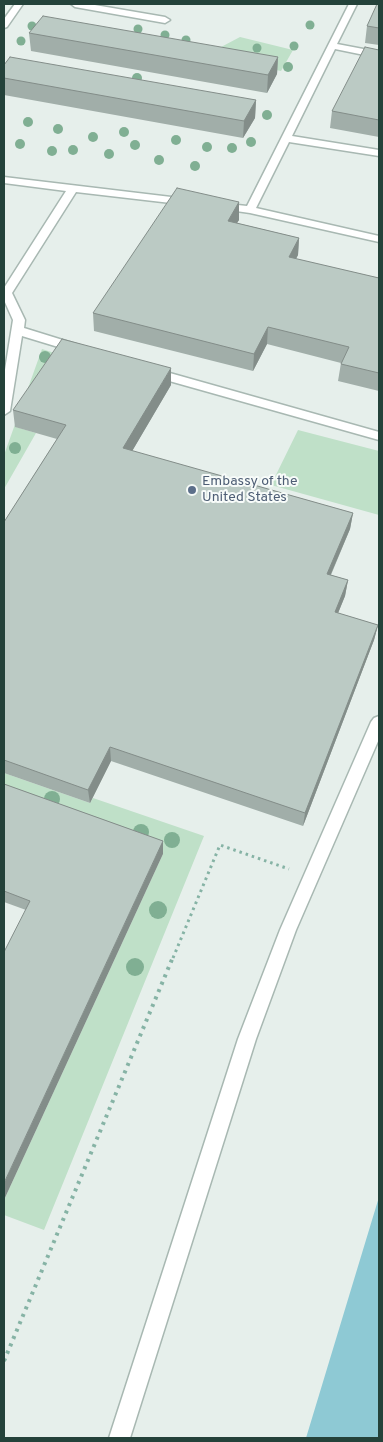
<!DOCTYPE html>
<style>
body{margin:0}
#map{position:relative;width:383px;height:1442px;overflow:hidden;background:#e6efeb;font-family:Overpass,sans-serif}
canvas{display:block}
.frame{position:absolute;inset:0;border:5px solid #24423a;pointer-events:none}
</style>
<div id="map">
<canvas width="383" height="1442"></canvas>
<div class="frame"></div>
</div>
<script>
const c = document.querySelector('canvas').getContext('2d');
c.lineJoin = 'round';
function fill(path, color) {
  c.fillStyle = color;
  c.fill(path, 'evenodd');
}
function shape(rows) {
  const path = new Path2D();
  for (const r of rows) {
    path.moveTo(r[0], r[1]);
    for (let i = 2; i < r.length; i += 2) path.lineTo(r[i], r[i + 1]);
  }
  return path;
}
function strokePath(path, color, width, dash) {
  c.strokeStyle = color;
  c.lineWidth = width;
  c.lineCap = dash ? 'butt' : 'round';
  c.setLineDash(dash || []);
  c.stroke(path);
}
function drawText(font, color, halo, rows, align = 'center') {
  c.font = font + ' Overpass,sans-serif';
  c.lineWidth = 4;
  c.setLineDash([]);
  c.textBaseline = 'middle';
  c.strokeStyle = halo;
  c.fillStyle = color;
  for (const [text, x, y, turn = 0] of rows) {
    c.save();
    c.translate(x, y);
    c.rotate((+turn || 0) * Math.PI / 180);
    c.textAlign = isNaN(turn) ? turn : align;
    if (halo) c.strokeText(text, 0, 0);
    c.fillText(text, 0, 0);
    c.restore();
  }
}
const green = shape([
 [240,37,293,50,281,71,204,56],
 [42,349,64,356,16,427,36,433,4,489,4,455],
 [298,430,379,451,379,515,271,485],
 [4,773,90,803,93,798,204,836,44,1230,4,1215,4,1200,163,854,4,796]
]);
const water = shape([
 [379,1195,379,1438,306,1438,379,1197]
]);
const pathFar1 = shape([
 [173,958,220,845,289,869]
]);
const path = shape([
 [4,1361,173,957]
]);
const minor = shape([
 [15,4,23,4,7,27,4,28,4,19,15,4],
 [71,4,89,4,165,17,170,20,165,23,75,7,71,4],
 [349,4,357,4,337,44,379,52,379,58,335,49,292,136,379,150,379,156,289,142,256,208,379,236,379,242,250,213,215,208,214,206,215,204,219,203,247,206,349,4],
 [4,177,188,199,193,202,188,205,76,192,12,293,25,320,24,328,82,346,84,349,78,353,22,336,10,411,4,415,4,376,13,320,4,300,4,288,66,191,4,183,4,177],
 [152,368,379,432,379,440,148,375,146,372,148,369,152,368],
 [379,716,379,739,296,930,256,1039,130,1438,109,1438,238,1039,280,930,371,722,374,718,379,716]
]);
const trees = [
 [310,25,4.5],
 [32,26,4.5],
 [138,29,4.5],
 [165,35,4.5],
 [186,40,4.5],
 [21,41,4.5],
 [294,46,4.5],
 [257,48,4.5],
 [288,67,5],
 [137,78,5],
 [267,115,5],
 [28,122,5],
 [58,129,5],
 [124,132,5],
 [93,137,5],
 [176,140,5],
 [251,142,5],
 [20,144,5],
 [135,145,5],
 [207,147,5],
 [232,148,5],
 [73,150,5],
 [52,151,5],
 [109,154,5],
 [159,160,5],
 [195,166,5],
 [45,357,6],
 [15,448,6],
 [52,799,8],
 [141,832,8],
 [172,840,8],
 [158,910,9],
 [135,967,9]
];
const wall = shape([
 [379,4,379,45,365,43,367,26],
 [29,33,278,57,277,74,267,93,31,51],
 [379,50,379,137,330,128,332,111],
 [4,65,256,100,255,118,243,138,4,95],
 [239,202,239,220,237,223,299,238,298,255,296,259,379,278,379,391,338,381,341,363,267,344,253,371,94,331,93,313],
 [171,385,132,451,353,513,350,529,331,575,348,580,345,596,338,613,378,625,374,640,303,826,111,761,90,803,4,773,4,522,57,439,15,427,13,410],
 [4,784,163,841,163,854,26,910,4,902]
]);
const shadedWall = shape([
 [278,57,277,74,267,93,268,75],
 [256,100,255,118,243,138,244,121],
 [239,202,239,220,227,238,228,221],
 [299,238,298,255,287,275,289,257],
 [268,327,267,344,253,371,254,354],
 [171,368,171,385,124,465,123,448],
 [353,513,350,529,324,590,327,574],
 [348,580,345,596,332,628,335,612],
 [378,625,374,640,303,826,305,813],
 [110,747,111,761,90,803,88,790],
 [163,841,163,854,4,1200,4,1183]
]);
const building = shape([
 [377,4,379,4,379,28,367,26,377,4],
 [43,16,278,57,268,75,29,33,43,16],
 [365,47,379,50,379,120,332,111,365,47],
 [10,57,256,100,244,121,4,78,4,65,10,57],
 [177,188,239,202,228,221,299,238,289,257,379,278,379,373,341,364,349,347,268,327,254,354,93,313,177,188],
 [62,339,171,368,123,448,353,513,327,574,348,580,335,612,378,625,305,813,110,747,88,790,4,760,4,522,66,425,13,410,62,339],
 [4,784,163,841,4,1183,4,952,30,901,4,891,4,784]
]);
const markers = [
 [192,490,5,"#5c6f8a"]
];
const serviceNames = [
 ["Embassy of the",202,482],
 ["United States",202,498]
];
fill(green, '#bfe0c8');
fill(water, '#8ec9d4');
strokePath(minor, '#a8b8b2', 3);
strokePath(pathFar1, '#86b3a5', 3, [2.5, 4]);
strokePath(path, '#86b3a5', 4, [3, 5]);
fill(minor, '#fff');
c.fillStyle = '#80af93';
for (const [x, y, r] of trees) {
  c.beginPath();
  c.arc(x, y, r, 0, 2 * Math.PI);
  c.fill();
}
fill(wall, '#a1aea9');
fill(shadedWall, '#838d89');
fill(building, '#bbcac4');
strokePath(building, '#838d89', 1);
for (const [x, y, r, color] of markers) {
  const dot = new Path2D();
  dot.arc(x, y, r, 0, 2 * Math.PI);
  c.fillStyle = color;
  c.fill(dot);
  strokePath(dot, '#f7fbf9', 2);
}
drawText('14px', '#4e5e75', '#f7fbf9', serviceNames, 'left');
</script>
